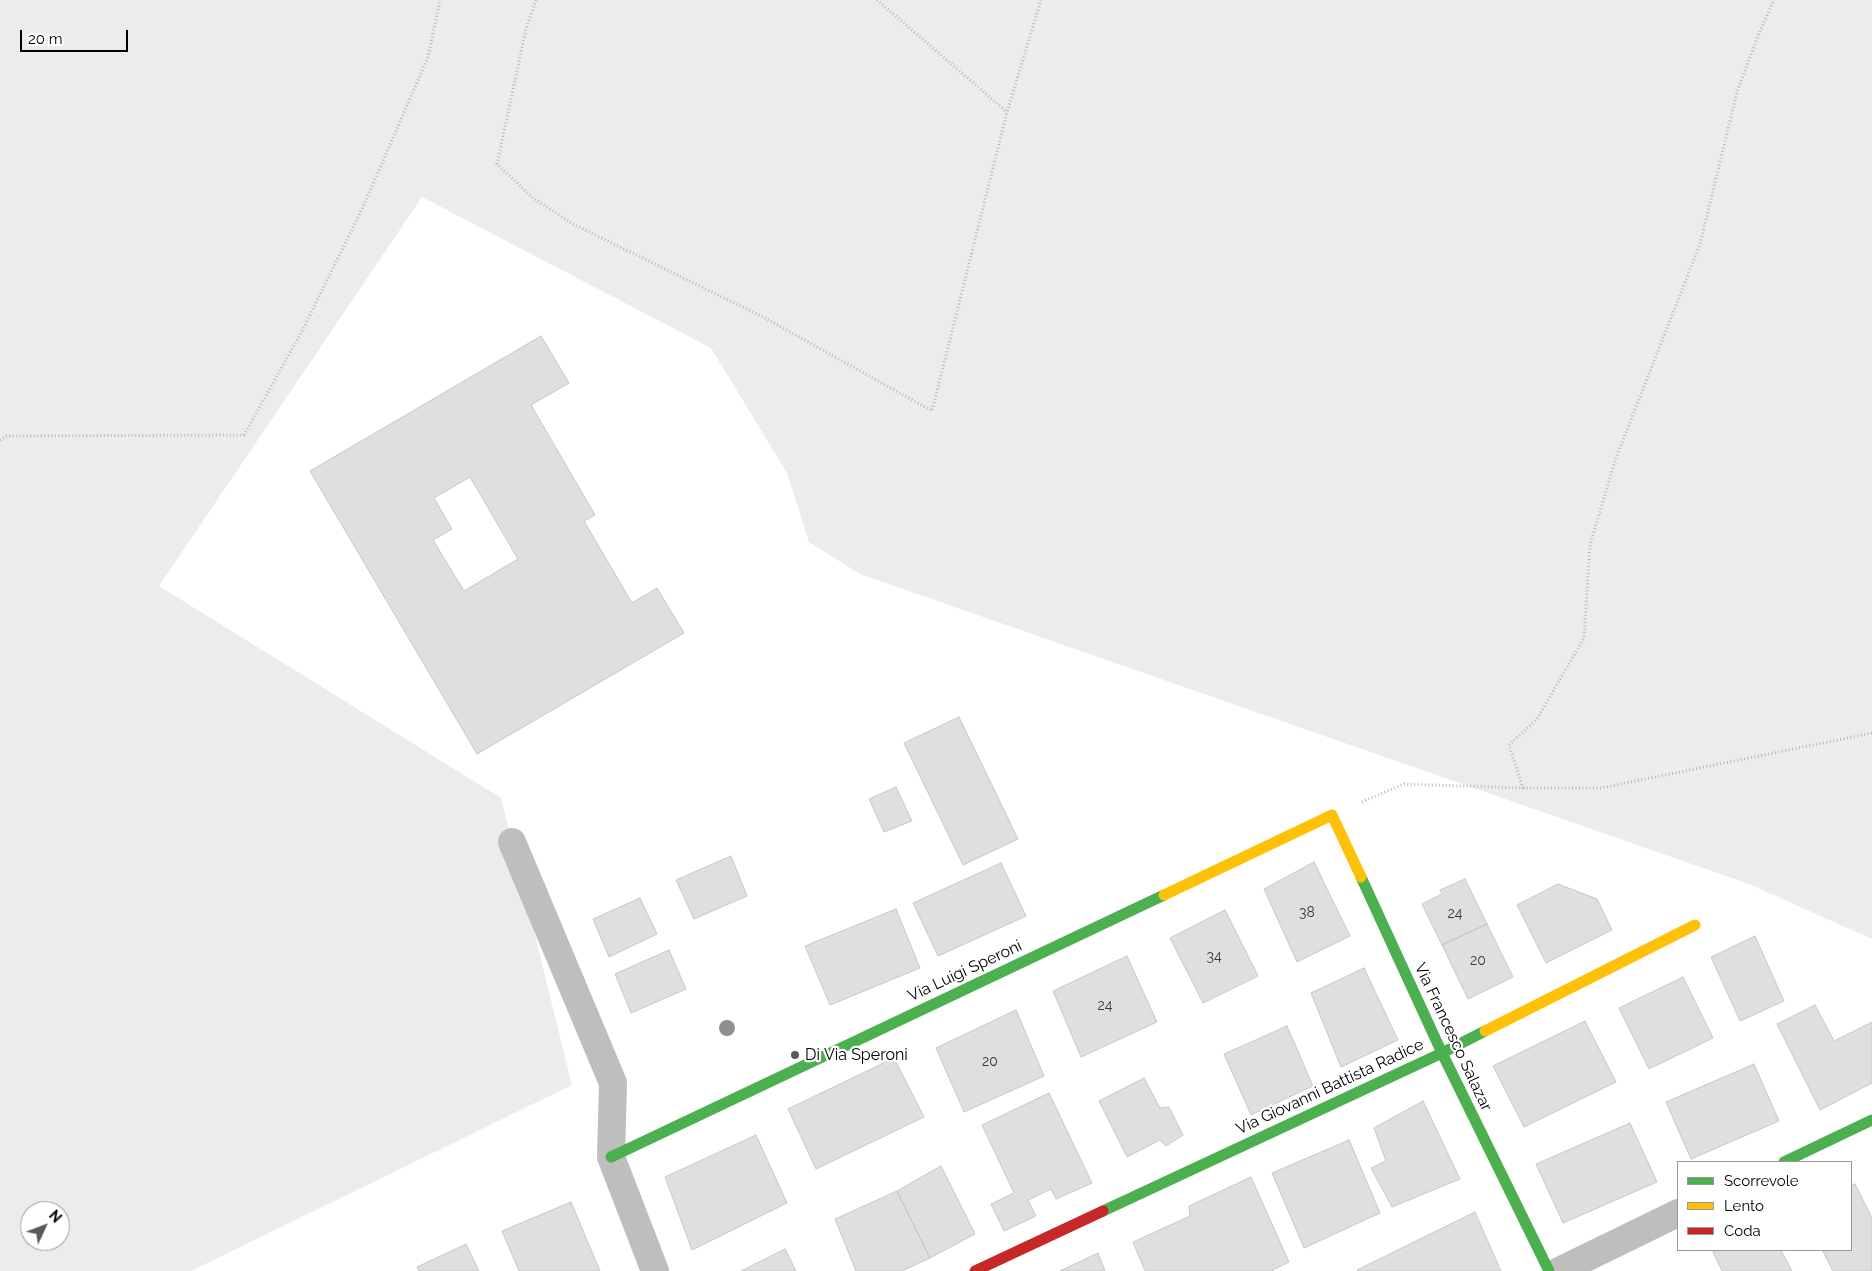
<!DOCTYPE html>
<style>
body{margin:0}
#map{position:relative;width:1872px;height:1271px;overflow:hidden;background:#fff;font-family:Raleway,sans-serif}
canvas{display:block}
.legend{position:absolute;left:1677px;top:1161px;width:175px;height:90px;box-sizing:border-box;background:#fff;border:1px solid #999;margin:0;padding:6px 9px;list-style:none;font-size:15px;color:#000}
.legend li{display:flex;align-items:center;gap:10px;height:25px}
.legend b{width:25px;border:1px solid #999}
.north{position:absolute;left:20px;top:1201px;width:50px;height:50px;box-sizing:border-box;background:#fff;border:1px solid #999;border-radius:50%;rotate:47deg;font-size:14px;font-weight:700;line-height:20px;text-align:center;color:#000}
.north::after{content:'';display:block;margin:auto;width:18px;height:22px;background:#595959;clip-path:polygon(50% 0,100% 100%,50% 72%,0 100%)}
.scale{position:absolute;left:20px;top:30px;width:108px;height:22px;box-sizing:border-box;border:2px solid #000;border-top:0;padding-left:6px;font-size:15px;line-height:18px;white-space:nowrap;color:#000;-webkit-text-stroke:4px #fff;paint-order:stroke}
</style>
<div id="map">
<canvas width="1872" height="1271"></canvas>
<ul class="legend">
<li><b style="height:6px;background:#4caf50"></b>Scorrevole</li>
<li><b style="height:6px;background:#ffc107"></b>Lento</li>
<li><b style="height:6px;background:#c62828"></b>Coda</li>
</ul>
<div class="north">N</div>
<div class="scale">20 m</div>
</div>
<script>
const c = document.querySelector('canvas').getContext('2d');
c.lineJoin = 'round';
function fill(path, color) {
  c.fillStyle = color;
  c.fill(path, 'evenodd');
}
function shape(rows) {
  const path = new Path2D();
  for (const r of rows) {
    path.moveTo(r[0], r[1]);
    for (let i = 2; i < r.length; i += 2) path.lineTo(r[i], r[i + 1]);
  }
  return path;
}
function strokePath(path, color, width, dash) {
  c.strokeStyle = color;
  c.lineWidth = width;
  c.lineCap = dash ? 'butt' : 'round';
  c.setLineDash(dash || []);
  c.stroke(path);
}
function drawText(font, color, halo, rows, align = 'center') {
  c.font = font + ' Raleway,sans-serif';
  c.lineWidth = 4.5;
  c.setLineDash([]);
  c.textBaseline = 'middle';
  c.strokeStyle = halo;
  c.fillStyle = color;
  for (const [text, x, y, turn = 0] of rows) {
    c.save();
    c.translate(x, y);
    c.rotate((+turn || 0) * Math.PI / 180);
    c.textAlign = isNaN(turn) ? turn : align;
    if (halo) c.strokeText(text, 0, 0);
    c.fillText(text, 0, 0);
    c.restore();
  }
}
const green = shape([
 [0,0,1872,0,1872,939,1749,884,860,574,809,542,787,473,711,348,422,197,159,586,501,798,572,1085,191,1271,0,1271],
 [30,1211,60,1211,60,1241,30,1241]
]);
const building = shape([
 [541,336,569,383,531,405,595,515,584,521,632,603,657,588,684,633,477,754,310,471,541,336],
 [470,477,518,559,464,591,433,540,452,529,434,498,470,477],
 [959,717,1018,839,963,865,904,743,959,717],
 [896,787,912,821,884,832,869,799,896,787],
 [731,856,747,896,694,919,676,880,731,856],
 [1314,862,1350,936,1297,962,1264,889,1314,862],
 [1001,863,1026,916,938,956,913,903,1001,863],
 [1465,879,1487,924,1442,945,1422,904,1442,894,1440,890,1465,879],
 [1558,884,1597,899,1612,930,1546,963,1517,905,1558,884],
 [640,898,657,934,609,957,593,919,640,898],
 [896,909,920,968,830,1005,805,946,896,909],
 [1225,910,1258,976,1203,1003,1170,938,1225,910],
 [1487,924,1513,977,1468,999,1442,945,1487,924],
 [1755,936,1784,1001,1740,1021,1711,957,1755,936],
 [669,950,686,989,631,1013,615,974,669,950],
 [1127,956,1157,1022,1081,1057,1053,991,1127,956],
 [1364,968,1398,1040,1341,1067,1311,993,1364,968],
 [1683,977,1713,1038,1649,1069,1619,1008,1683,977],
 [1815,1005,1834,1041,1872,1022,1872,1083,1820,1110,1777,1024,1815,1005],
 [1016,1010,1044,1076,964,1112,936,1048,1016,1010],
 [1585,1021,1616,1082,1524,1127,1493,1066,1585,1021],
 [1287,1026,1313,1086,1251,1115,1224,1054,1287,1026],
 [894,1058,924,1117,816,1169,788,1109,894,1058],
 [1754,1064,1779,1121,1691,1159,1666,1102,1754,1064],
 [1144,1078,1160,1108,1169,1107,1183,1135,1166,1146,1160,1140,1127,1157,1099,1101,1144,1078],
 [1049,1093,1092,1183,1056,1199,1051,1189,1028,1200,1036,1216,1004,1231,991,1204,1014,1193,982,1125,1049,1093],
 [1423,1101,1460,1179,1392,1207,1371,1168,1386,1161,1374,1128,1423,1101],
 [1630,1123,1657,1182,1563,1223,1536,1164,1630,1123],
 [756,1135,787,1203,692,1250,665,1177,756,1135],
 [1349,1140,1380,1213,1304,1248,1272,1173,1349,1140],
 [941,1166,975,1234,930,1258,897,1191,941,1166],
 [1251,1177,1289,1262,1271,1271,1145,1271,1133,1242,1190,1216,1189,1206,1251,1177],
 [1855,1184,1872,1218,1872,1271,1833,1271,1822,1250,1851,1250,1851,1186,1855,1184],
 [897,1191,930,1258,902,1271,856,1271,835,1219,897,1191],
 [571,1202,600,1271,519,1271,502,1231,571,1202],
 [1475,1212,1501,1271,1358,1271,1357,1270,1475,1212],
 [466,1244,479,1271,419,1271,417,1267,466,1244],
 [785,1249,796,1271,741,1271,785,1249],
 [1717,1250,1781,1250,1792,1271,1722,1271,1713,1252,1717,1250],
 [1098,1253,1105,1271,1060,1271,1098,1253]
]);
const path = shape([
 [536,0,526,29,497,164,533,198,573,224,763,317,932,411,1007,112,1041,0],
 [877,0,1007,112],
 [0,440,6,436,244,435,301,333,363,207,428,57,440,0],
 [1523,788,1601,788,1872,733],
 [1362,802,1404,784,1523,788,1509,745,1537,719,1584,638,1590,545,1616,458,1700,244,1737,92,1759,33,1774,0]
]);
const street = shape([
 [512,842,613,1083,611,1157,655,1271],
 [1559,1271,1678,1213]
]);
const fast = shape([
 [1361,877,1442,1053,1549,1271],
 [611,1157,1164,895],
 [1784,1162,1872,1120],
 [1103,1211,1442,1053,1485,1031]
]);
const slow = shape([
 [1164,895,1332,815,1361,877],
 [1485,1031,1695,925]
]);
const jam = shape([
 [975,1271,1103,1211]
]);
const trees = [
 [727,1028]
];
const markers = [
 [795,1055,5,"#595959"]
];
const numberNames = [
 ["38",1307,913],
 ["24",1455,914],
 ["34",1214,957],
 ["20",1478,961],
 ["24",1105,1006],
 ["20",990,1062]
];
const streetNames = [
 ["Via Luigi Speroni",965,971,-25],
 ["Via Francesco Salazar",1453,1037,65],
 ["Via Giovanni Battista Radice",1330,1087,-25]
];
const poiNames = [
 ["Di Via Speroni",805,1055]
];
fill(green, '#ececec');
fill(building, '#dfdfdf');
strokePath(building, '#c7c7c7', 1);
strokePath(path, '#b9b9b9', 3, [1, 2.5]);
strokePath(street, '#bebebe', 28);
strokePath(fast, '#4caf50', 11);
strokePath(slow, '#ffc107', 11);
strokePath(jam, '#c62828', 11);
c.fillStyle = '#8f8f8f';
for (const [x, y] of trees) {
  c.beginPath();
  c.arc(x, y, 8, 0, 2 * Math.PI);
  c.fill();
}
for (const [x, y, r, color] of markers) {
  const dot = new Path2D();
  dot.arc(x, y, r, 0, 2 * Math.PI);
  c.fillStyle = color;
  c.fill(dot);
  strokePath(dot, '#fff', 2);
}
drawText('14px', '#383838', null, numberNames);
drawText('16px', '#000', '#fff', streetNames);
drawText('16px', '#000', '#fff', poiNames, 'left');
</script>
